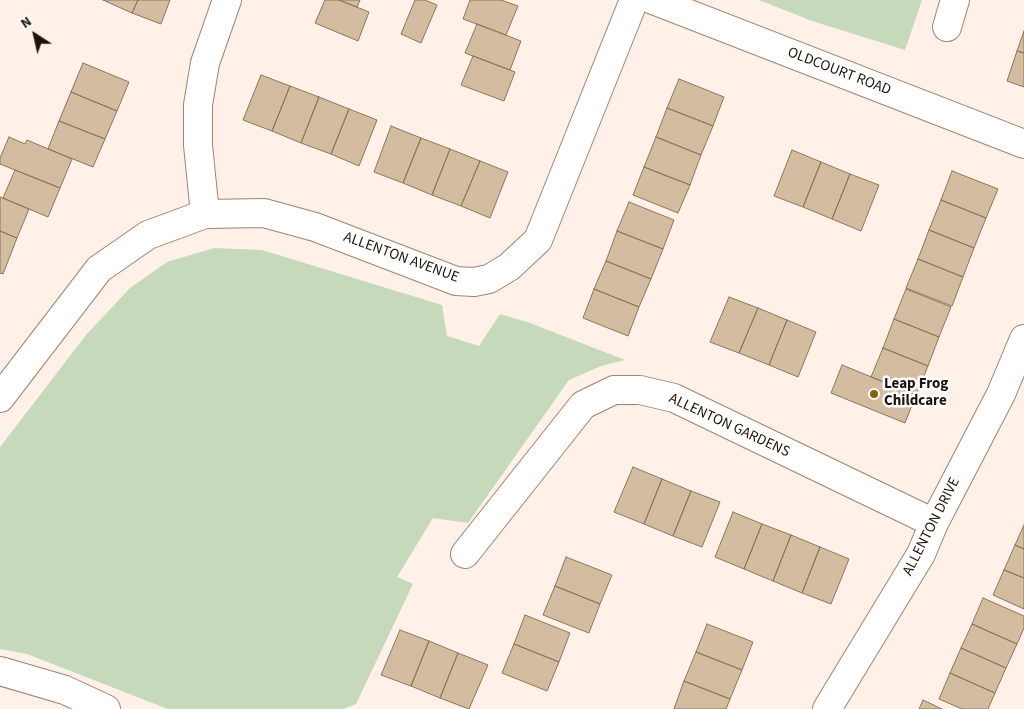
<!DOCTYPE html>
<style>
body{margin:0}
#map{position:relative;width:1024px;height:709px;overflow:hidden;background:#fff0e8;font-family:"Source Sans 3",sans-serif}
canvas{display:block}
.north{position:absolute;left:10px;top:10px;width:50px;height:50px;-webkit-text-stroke:4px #fff;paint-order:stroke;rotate:325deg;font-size:14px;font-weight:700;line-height:20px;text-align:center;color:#1f140c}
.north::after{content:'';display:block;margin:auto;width:18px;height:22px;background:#1f140c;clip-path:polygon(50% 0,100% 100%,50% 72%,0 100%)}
</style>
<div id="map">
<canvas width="1024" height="709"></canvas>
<div class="north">N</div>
</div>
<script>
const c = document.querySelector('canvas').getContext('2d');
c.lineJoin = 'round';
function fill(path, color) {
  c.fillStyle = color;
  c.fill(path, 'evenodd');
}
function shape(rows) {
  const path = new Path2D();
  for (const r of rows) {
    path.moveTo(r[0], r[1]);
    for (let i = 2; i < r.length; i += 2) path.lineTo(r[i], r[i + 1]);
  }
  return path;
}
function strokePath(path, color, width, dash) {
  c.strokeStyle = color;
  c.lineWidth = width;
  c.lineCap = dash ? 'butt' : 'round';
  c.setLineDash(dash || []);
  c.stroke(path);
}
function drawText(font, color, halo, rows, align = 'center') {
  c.font = font + ' "Source Sans 3",sans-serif';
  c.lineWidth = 5;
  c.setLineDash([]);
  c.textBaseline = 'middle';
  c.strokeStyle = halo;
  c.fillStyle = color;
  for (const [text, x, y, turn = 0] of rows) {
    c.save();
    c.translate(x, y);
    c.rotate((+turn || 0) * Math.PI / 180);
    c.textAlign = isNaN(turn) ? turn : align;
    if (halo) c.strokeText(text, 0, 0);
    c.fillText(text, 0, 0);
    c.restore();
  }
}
const green = shape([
 [759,0,922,0,905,50,812,21],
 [214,248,262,250,442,305,447,336,479,346,500,314,530,323,625,360,601,366,569,380,468,523,433,518,397,577,413,584,356,704,343,709,168,709,27,654,0,649,0,447,86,335,130,288,167,262]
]);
const building = shape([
 [103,0,138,0,132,13,103,0],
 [138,0,170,0,161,24,132,13,138,0],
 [325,0,339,0,369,12,358,41,315,23,325,0],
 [339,0,360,0,357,7,339,0],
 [415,0,425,0,437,5,421,43,401,34,415,0],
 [470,0,501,0,518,6,506,35,463,19,470,0],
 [477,24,521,41,510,70,465,53,477,24],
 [1024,31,1024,53,1017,51,1024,31],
 [1017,51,1024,53,1024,87,1007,81,1017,51],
 [473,56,515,72,504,101,461,85,473,56],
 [83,63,129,82,117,111,71,92,83,63],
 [261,75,290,86,272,131,243,120,261,75],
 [679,79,724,97,713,126,667,108,679,79],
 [290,86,319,97,301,143,272,131,290,86],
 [71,92,117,111,105,139,59,121,71,92],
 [319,97,349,109,331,154,301,143,319,97],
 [667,108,713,126,701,155,656,137,667,108],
 [349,109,377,120,359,166,331,154,349,109],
 [59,121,105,139,93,167,48,149,59,121],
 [391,126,421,138,403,183,374,172,391,126],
 [9,137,25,144,27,140,72,159,60,188,0,164,0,158,9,137],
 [656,137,701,155,690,185,644,167,656,137],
 [421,138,450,149,432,195,403,183,421,138],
 [450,149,480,161,461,206,432,195,450,149],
 [792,150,821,162,803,207,774,196,792,150],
 [480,161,508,172,490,218,461,206,480,161],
 [821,162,850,174,832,219,803,207,821,162],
 [644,167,690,185,678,213,633,195,644,167],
 [15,170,60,188,48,217,3,198,15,170],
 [952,171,998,189,986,218,941,200,952,171],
 [850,174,879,185,861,231,832,219,850,174],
 [0,197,29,209,17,238,0,231,0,197],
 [941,200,986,218,974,248,929,230,941,200],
 [629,202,674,220,663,249,617,231,629,202],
 [929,230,974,248,963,277,918,259,929,230],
 [0,231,17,238,3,274,0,273,0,231],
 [617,231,663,249,651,279,606,261,617,231],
 [918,259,963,277,952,306,906,288,918,259],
 [606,261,651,279,639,307,594,289,606,261],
 [594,289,639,307,628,336,583,318,594,289],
 [906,289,951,307,939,337,894,319,906,289],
 [729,297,758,308,739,353,710,342,729,297],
 [758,308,787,320,769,365,739,353,758,308],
 [894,319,939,337,928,366,883,348,894,319],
 [787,320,816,332,798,377,769,365,787,320],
 [883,348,928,366,916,395,871,377,883,348],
 [842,365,916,395,905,423,831,393,842,365],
 [633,467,662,479,644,524,614,512,633,467],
 [662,479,691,491,673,536,644,524,662,479],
 [691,491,720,502,702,547,673,536,691,491],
 [733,512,762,524,744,569,715,557,733,512],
 [762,524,791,535,773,581,744,569,762,524],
 [1024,525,1024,549,1015,545,1024,525],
 [791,535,820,547,802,593,773,581,791,535],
 [1015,545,1024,549,1024,578,1004,570,1015,545],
 [820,547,849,559,831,604,802,593,820,547],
 [566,557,612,575,600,604,555,586,566,557],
 [1004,570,1024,578,1024,609,993,595,1004,570],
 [555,586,600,604,589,633,543,615,555,586],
 [983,598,1024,616,1024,628,1017,644,972,624,983,598],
 [525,615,570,633,559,662,514,644,525,615],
 [707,624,753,642,742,670,696,652,707,624],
 [972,624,1017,644,1006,668,961,648,972,624],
 [400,630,429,641,411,686,381,675,400,630],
 [429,641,458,653,440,698,411,686,429,641],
 [514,644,559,662,547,691,502,673,514,644],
 [961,648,1006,668,995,693,950,673,961,648],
 [696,652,742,670,730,699,684,681,696,652],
 [458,653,488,665,469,709,440,698,458,653],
 [950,673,995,693,988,709,962,709,939,699,950,673],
 [684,681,730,699,726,709,674,709,684,681],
 [923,700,942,709,919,709,923,700]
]);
const street = shape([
 [947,27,955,0],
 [205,214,198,145,198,105,205,63,227,0],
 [0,398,99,269,148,235,205,214,264,213,315,227,456,281,474,282,489,279,509,267,538,240,634,0],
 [465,554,583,405,614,390,640,390,674,398,934,523],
 [0,671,65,690,106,709],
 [827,709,921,554,934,523,1001,394,1024,339]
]);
const secondary = shape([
 [653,0,1024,144]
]);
const markers = [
 [874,394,5,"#8d6207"]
];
const streetNames = [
 ["OLDCOURT ROAD",839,72,21],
 ["ALLENTON AVENUE",401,258,20],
 ["ALLENTON GARDENS",729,426,25],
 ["ALLENTON DRIVE",932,527,-63]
];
const poiNames = [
 ["Leap Frog",884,385],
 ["Childcare",884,402]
];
fill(green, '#c6d9bb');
fill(building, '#d3bc9f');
strokePath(building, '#8c765a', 1);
strokePath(street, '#a2836f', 30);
strokePath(secondary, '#a2836f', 30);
strokePath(street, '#fff', 28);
strokePath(secondary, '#fff', 28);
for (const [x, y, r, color] of markers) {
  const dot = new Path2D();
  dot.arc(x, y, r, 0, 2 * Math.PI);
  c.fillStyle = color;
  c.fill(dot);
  strokePath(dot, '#fff', 2);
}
drawText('15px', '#1f140c', '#fff', streetNames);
drawText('bold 15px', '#1f140c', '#fff', poiNames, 'left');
</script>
